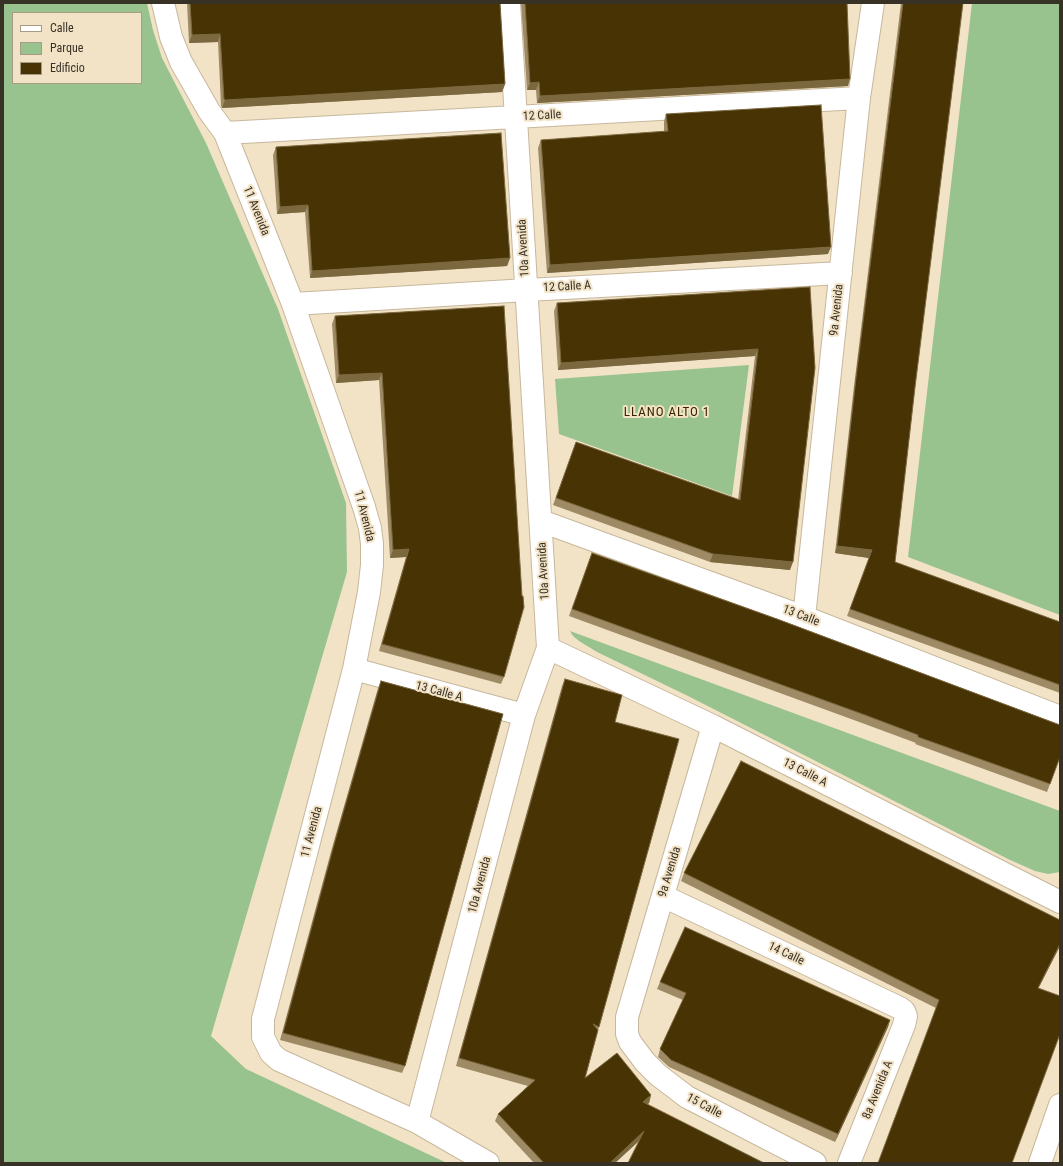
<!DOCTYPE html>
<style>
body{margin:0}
#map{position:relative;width:1063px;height:1166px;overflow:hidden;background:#f3e3c6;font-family:"Roboto Condensed",sans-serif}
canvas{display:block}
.frame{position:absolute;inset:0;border:4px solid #373126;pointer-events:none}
.legend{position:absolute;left:12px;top:12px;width:130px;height:72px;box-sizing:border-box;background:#f3e3c6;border:1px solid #a89c86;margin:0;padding:5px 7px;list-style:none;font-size:12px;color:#373126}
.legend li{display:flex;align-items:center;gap:8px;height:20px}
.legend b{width:20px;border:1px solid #a89c86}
</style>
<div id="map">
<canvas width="1063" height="1166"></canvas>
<div class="frame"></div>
<ul class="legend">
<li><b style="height:5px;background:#fff"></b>Calle</li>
<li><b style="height:11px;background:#99c38e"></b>Parque</li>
<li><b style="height:11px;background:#483305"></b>Edificio</li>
</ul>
</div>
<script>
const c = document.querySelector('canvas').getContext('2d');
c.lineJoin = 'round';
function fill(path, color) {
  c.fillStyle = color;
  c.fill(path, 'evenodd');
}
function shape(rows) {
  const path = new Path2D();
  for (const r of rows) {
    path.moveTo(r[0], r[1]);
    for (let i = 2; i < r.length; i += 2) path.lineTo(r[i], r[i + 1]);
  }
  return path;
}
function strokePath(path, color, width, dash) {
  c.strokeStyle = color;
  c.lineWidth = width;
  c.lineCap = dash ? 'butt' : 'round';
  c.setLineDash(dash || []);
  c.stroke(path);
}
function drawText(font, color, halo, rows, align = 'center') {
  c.font = font + ' "Roboto Condensed",sans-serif';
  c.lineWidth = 4;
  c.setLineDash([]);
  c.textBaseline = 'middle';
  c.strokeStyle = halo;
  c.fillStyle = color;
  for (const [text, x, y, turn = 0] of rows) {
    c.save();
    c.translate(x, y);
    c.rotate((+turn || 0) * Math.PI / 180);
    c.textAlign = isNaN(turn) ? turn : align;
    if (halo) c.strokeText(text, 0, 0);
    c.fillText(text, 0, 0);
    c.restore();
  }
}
const green = shape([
 [3,3,147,3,153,30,162,58,206,143,278,309,346,503,347,572,211,1036,246,1069,447,1163,3,1163],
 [13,13,141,13,141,83,13,83],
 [972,3,1060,3,1060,615,908,557],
 [749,365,732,496,559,434,555,379],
 [570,631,1060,811,1060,872,1048,874,1035,871,1008,859,688,696,597,652,579,641,573,636]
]);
const minor = shape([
 [163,3,171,37,181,62,209,111,225,133,293,304,364,507,370,528,372,544,372,565,369,592,354,669,263,1019,263,1037,271,1053,279,1060,417,1122,488,1163],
 [225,133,859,98],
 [293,304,527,290,841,273],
 [541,521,804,617,1060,717],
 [804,617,859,98,873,3],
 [548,648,713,726,1060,902],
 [354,669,524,715],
 [713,726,627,1017,627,1034,630,1042,645,1062,658,1075,687,1097,815,1163],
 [663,896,900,1008,904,1011,906,1016,904,1025,849,1163],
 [417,1122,524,715,548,648,509,3],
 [1040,1163,1060,1105]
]);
const wall = shape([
 [187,3,500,3,505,84,502,92,222,108,221,106,218,42,189,43],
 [521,3,847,3,848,86,537,103,536,90,527,90],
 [901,3,963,3,915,387,895,562,1060,622,1060,693,847,616,869,558,835,553,854,386],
 [666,114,828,254,547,273,538,148,541,140,664,132,664,121],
 [276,147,510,258,507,266,310,278,305,212,277,214,273,155],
 [810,287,790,570,710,562,553,505,576,442,738,500,755,356,558,370,554,311,557,303],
 [504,306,504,677,501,684,379,651,406,557,390,558,379,380,336,383,332,324,335,316],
 [592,553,1060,757,1047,792,915,744,916,743,862,723,569,616],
 [565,679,615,722,599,1027,585,1078,651,1095,649,1103,647,1104,639,1141,615,1163,534,1163,495,1121,498,1114,528,1086,456,1066,562,686],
 [381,681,405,1066,402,1073,280,1040,332,848,378,688],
 [684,873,1060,920,1060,946,1038,988,936,1008,681,881],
 [660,982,890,1020,888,1027,835,1142,669,1067,658,1057,660,1049,683,1000,657,989]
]);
const shadedWall = shape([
 [220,34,218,42,189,43,192,35],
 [850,79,848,86,537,103,540,96],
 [539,82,536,90,527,90,530,83],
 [505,84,502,92,222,108,225,100],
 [308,205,305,212,277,214,280,207],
 [831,247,828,254,547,273,550,265],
 [510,258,507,266,310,278,312,271],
 [758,349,755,356,558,370,561,363],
 [382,373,379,380,336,383,339,375],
 [837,546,872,550,869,558,835,553],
 [409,549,406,557,390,558,393,550],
 [713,554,793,562,790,570,710,562],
 [1060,944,1060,946,1035,995,1038,988],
 [890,1020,888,1027,835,1142,838,1134],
 [651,1095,649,1103,640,1110,643,1102],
 [644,1131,641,1139,615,1163,610,1163]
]);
const building = shape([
 [190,3,500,3,505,84,225,100,224,99,220,34,192,35,190,3],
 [525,3,847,3,850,79,540,96,539,82,530,83,525,3],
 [903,3,963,3,915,387,895,562,1060,622,1060,685,850,609,872,550,837,546,856,378,903,3],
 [821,105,831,247,550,265,541,140,668,131,666,114,821,105],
 [501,133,510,258,312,271,308,205,280,207,276,147,501,133],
 [810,287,815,368,793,562,713,554,556,498,576,442,740,500,758,349,561,363,557,303,810,287],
 [504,306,522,596,523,596,524,607,504,677,382,644,409,549,393,550,382,373,339,375,335,316,504,306],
 [592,553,777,619,1060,725,1060,757,1050,784,918,737,918,735,865,715,572,609,592,553],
 [565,679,622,695,615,722,679,739,599,1027,593,1024,598,1030,585,1078,617,1053,651,1095,643,1102,764,1163,628,1163,644,1131,610,1163,544,1163,498,1114,535,1080,459,1058,565,679],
 [381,681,503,714,405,1066,283,1033,335,841,381,681],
 [741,761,1060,920,1060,944,1038,988,1060,996,1060,1034,1012,1163,878,1163,939,1000,684,873,741,761],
 [685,927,890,1020,838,1134,671,1060,660,1049,686,993,660,982,685,927]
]);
const streetNames = [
 ["12 Calle",542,116,-3],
 ["11 Avenida",256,211,68],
 ["10a Avenida",524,248,-93],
 ["12 Calle A",567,287,-3],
 ["9a Avenida",837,310,-84],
 ["11 Avenida",364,516,76],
 ["10a Avenida",544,571,-93],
 ["13 Calle",801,616,21],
 ["13 Calle A",439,692,15],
 ["13 Calle A",805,773,27],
 ["11 Avenida",312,832,-75],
 ["9a Avenida",670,872,-73],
 ["10a Avenida",480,885,-75],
 ["14 Calle",786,954,25],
 ["8a Avenida A",878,1090,-68],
 ["15 Calle",704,1106,28]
];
const neighbourhoodNames = [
 ["LLANO ALTO 1",667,413]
];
fill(green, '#99c38e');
strokePath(minor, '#c7b79c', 24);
strokePath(minor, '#fff', 22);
fill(wall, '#9e8b66');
fill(shadedWall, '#7b683f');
fill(building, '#483305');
strokePath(building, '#7b683f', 1);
drawText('12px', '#373126', '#f3e3c6', streetNames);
c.letterSpacing = '1px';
drawText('13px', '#382500', '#f3e3c6', neighbourhoodNames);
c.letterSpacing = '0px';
</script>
